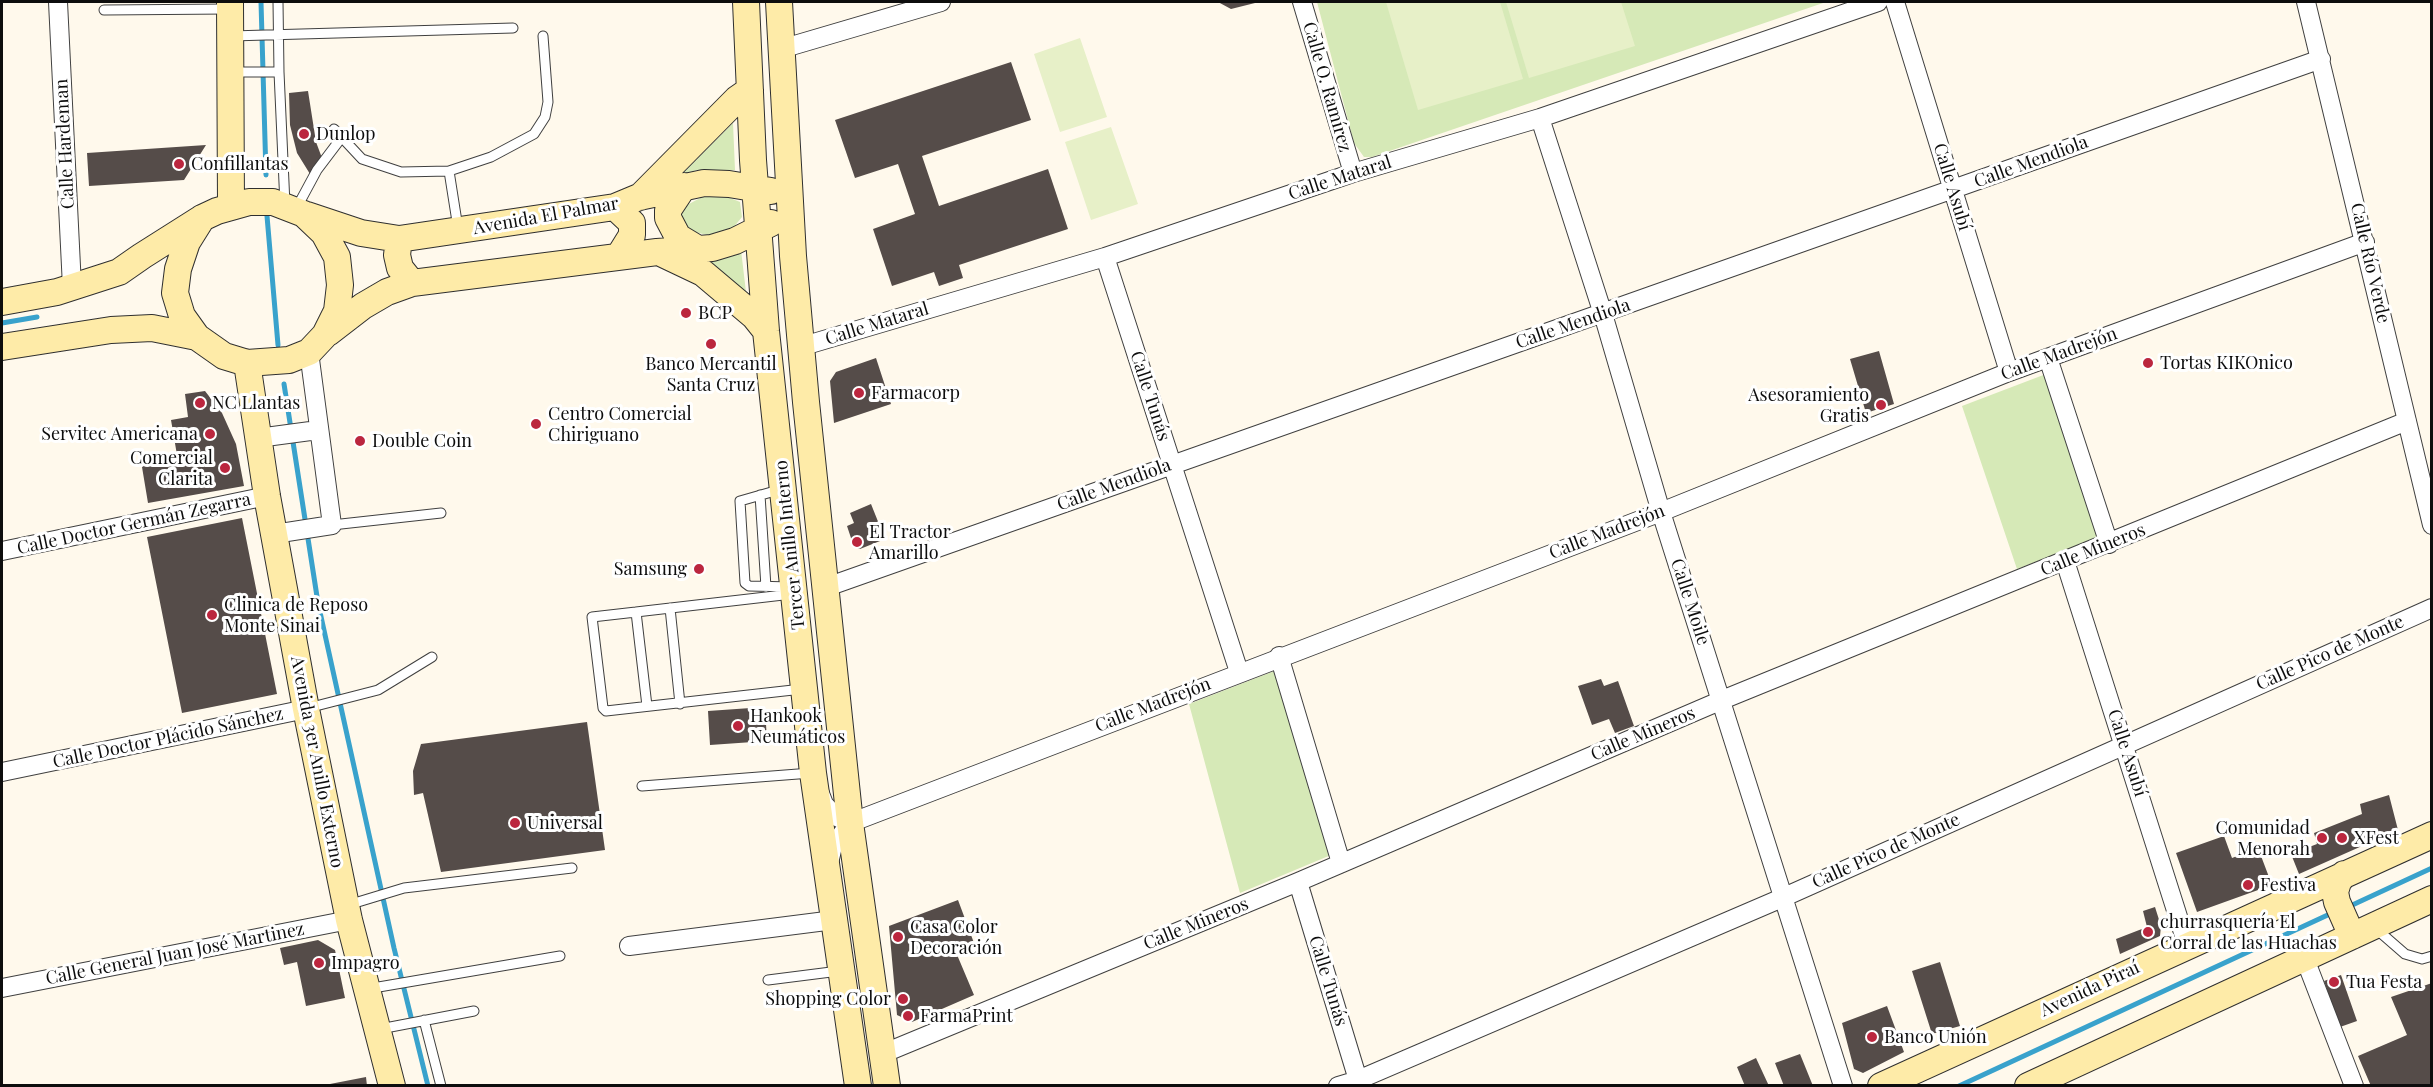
<!DOCTYPE html>
<meta charset="utf-8">
<style>
body{margin:0}
#map{position:relative;width:2433px;height:1087px;overflow:hidden;background:#fff9ec;font-family:"Playfair Display",serif}
canvas{display:block}
.frame{position:absolute;inset:0;border:3px solid #0d0d0d;pointer-events:none}
</style>
<div id="map">
<canvas width="2433" height="1087"></canvas>
<div class="frame"></div>
</div>
<script>
const c = document.querySelector('canvas').getContext('2d');
c.lineJoin = 'round';
function fill(path, color) {
  c.fillStyle = color;
  c.fill(path, 'evenodd');
}
function shape(rows) {
  const path = new Path2D();
  for (const r of rows) {
    path.moveTo(r[0], r[1]);
    for (let i = 2; i < r.length; i += 2) path.lineTo(r[i], r[i + 1]);
  }
  return path;
}
function strokePath(path, color, width, dash) {
  c.strokeStyle = color;
  c.lineWidth = width;
  c.lineCap = dash ? 'butt' : 'round';
  c.setLineDash(dash || []);
  c.stroke(path);
}
function drawText(font, color, halo, rows, align = 'center') {
  c.font = font + ' "Playfair Display",serif';
  c.lineWidth = 6;
  c.setLineDash([]);
  c.textBaseline = 'middle';
  c.strokeStyle = halo;
  c.fillStyle = color;
  for (const [text, x, y, turn = 0] of rows) {
    c.save();
    c.translate(x, y);
    c.rotate((+turn || 0) * Math.PI / 180);
    c.textAlign = isNaN(turn) ? turn : align;
    if (halo) c.strokeText(text, 0, 0);
    c.fillText(text, 0, 0);
    c.restore();
  }
}
const green = shape([
 [1317,2,1826,2,1372,157,1364,157,1354,143],
 [733,123,735,170,697,170,682,174],
 [706,195,725,196,740,202,742,217,732,229,721,235,707,235,691,231,682,222,682,211,687,205],
 [741,250,746,292,709,262],
 [2046,374,2098,538,2017,569,1962,406],
 [1277,670,1331,855,1240,893,1189,704]
]);
const pitch = shape([
 [1386,2,1500,2,1523,79,1418,110],
 [1506,2,1621,2,1635,46,1529,78],
 [1080,38,1107,117,1060,132,1034,54],
 [1111,127,1138,204,1091,220,1065,142]
]);
const stream = shape([
 [261,2,266,175],
 [267,216,278,345],
 [2,323,37,317],
 [284,384,318,603,394,948,428,1086],
 [2348,907,2432,868],
 [1959,1086,2332,913]
]);
const building = shape([
 [1218,2,1259,2,1231,9],
 [1011,62,1031,120,922,156,939,206,1048,169,1068,229,959,265,963,278,939,286,934,272,892,286,873,229,915,214,898,164,855,178,835,120],
 [308,91,316,142,322,158,310,174,297,153,290,125,289,93],
 [206,145,184,180,89,186,87,153],
 [1879,351,1894,404,1866,413,1850,359],
 [876,358,891,404,834,423,830,381,836,372],
 [205,391,222,413,236,444,244,486,148,503,141,461,177,455,171,420,188,417,185,394],
 [871,504,885,539,860,549,854,547,847,526,854,523,850,513],
 [242,518,277,694,182,713,147,537],
 [1601,679,1604,686,1618,681,1634,726,1615,733,1609,719,1592,725,1578,686],
 [765,707,767,741,710,745,708,711],
 [587,722,605,850,441,872,423,793,414,795,413,771,421,744],
 [2389,795,2398,830,2299,874,2291,854,2317,844,2314,833,2362,814,2360,804],
 [2224,836,2232,858,2258,848,2272,885,2197,912,2176,853],
 [958,900,974,943,955,950,974,995,912,1022,897,1015,889,926],
 [2155,907,2161,926,2160,936,2120,954,2116,939,2147,927,2143,911],
 [318,940,335,950,345,998,306,1006,297,962,284,965,280,948],
 [1940,962,1960,1026,1932,1034,1912,971],
 [2341,975,2357,1021,2340,1027,2324,981],
 [2432,983,2432,1086,2371,1086,2358,1056,2407,1035,2391,997],
 [1887,1006,1904,1052,1863,1073,1854,1069,1842,1023],
 [1800,1054,1813,1086,1784,1086,1775,1063],
 [1756,1058,1769,1086,1745,1086,1737,1067],
 [366,1077,367,1086,330,1086,330,1084]
]);
const lane = shape([
 [104,10,228,9],
 [231,36,513,28],
 [231,72,279,72,278,2],
 [279,72,285,205],
 [334,129,362,159,401,172,449,171,491,157,534,134,545,117,548,102,543,36],
 [449,171,458,228],
 [296,209,317,170,342,137],
 [782,489,740,501,745,583,749,586,793,587],
 [760,495,766,587],
 [332,525,441,513],
 [670,608,680,704],
 [636,612,792,594],
 [647,706,636,612,592,617,603,708,606,711,802,689],
 [308,708,378,690,432,657],
 [642,786,811,773],
 [348,905,404,888,572,868],
 [2374,927,2405,954,2422,959,2432,956],
 [768,980,839,971],
 [367,989,560,956],
 [424,1020,441,1086],
 [380,1029,474,1011]
]);
const street = shape([
 [58,2,72,287],
 [1302,2,1353,173],
 [1895,2,2009,372],
 [2306,2,2432,525],
 [781,49,941,2],
 [1540,118,1603,314,1661,512,1843,1086],
 [1105,257,1239,672],
 [800,347,1105,257,1353,173,1540,118,1878,2],
 [2048,358,2109,544],
 [258,438,318,430],
 [274,534,332,525,309,352],
 [2,551,267,496],
 [2065,561,2187,945],
 [824,588,2321,59],
 [1279,656,1341,863],
 [2,772,306,709],
 [819,791,824,804,835,816,850,823],
 [829,863,833,846,850,823,1661,512,2009,372,2365,242],
 [1298,882,1358,1080],
 [629,946,834,920],
 [2305,959,2354,1086],
 [2,988,349,920],
 [882,1054,1298,882,1722,700,2407,421],
 [1338,1086,1358,1080,1782,898,2432,608]
]);
const secondary = shape([
 [230,2,231,205],
 [746,2,753,160,766,331,813,773,858,1086],
 [779,2,793,256,806,402,850,823,887,1086],
 [684,186,668,210,668,218,678,237,698,249],
 [640,197,737,99,750,90],
 [615,207,632,223,632,235,619,256],
 [307,215,361,233,399,239,615,207,639,197,704,183,729,184,771,191],
 [399,239,397,255,400,268,412,283],
 [663,254,703,273,754,316,766,331],
 [2,302,57,292,119,272,142,256,202,218,217,211,249,202,273,202,304,214,324,233,337,257,340,285,337,311,325,335,309,352,289,360,247,363,224,356,197,337,182,316,175,293,178,269,187,242,202,218],
 [328,333,363,306,387,292,412,283,657,252,712,248,735,241,771,223],
 [2,347,111,330,152,328,197,337],
 [247,363,267,496,306,709,349,920,392,1086],
 [2344,874,2338,882,2335,892,2337,902,2352,936],
 [1881,1086,2432,835],
 [2028,1086,2432,899]
]);
const markers = [
 [304,134,6,"#bb263e"],
 [179,164,6,"#bb263e"],
 [686,313,6,"#bb263e"],
 [711,344,6,"#bb263e"],
 [2148,363,6,"#bb263e"],
 [859,393,6,"#bb263e"],
 [200,403,6,"#bb263e"],
 [1881,405,6,"#bb263e"],
 [536,424,6,"#bb263e"],
 [210,434,6,"#bb263e"],
 [360,441,6,"#bb263e"],
 [225,468,6,"#bb263e"],
 [857,542,6,"#bb263e"],
 [699,569,6,"#bb263e"],
 [212,615,6,"#bb263e"],
 [738,726,6,"#bb263e"],
 [515,823,6,"#bb263e"],
 [2322,838,6,"#bb263e"],
 [2342,838,6,"#bb263e"],
 [2248,885,6,"#bb263e"],
 [2148,932,6,"#bb263e"],
 [898,937,6,"#bb263e"],
 [319,963,6,"#bb263e"],
 [2334,982,6,"#bb263e"],
 [903,999,6,"#bb263e"],
 [908,1016,6,"#bb263e"],
 [1872,1037,6,"#bb263e"]
];
const streetNames = [
 ["Calle O. Ramírez",1327,87,74],
 ["Calle Hardeman",65,144,-93],
 ["Calle Mendiola",2031,162,-20],
 ["Calle Mataral",1340,178,-18],
 ["Calle Asubí",1952,187,73],
 ["Avenida El Palmar",546,216,-10],
 ["Calle Río Verde",2370,263,77],
 ["Calle Mataral",877,324,-17],
 ["Calle Mendiola",1573,324,-19],
 ["Calle Madrejón",2059,354,-20],
 ["Calle Tunás",1150,396,72],
 ["Calle Mendiola",1114,485,-20],
 ["Calle Doctor Germán Zegarra",134,524,-12],
 ["Calle Madrejón",1607,532,-21],
 ["Tercer Anillo Interno",790,545,-96],
 ["Calle Mineros",2093,550,-22],
 ["Calle Moile",1690,602,72],
 ["Calle Pico de Monte",2330,653,-24],
 ["Calle Madrejón",1153,705,-21],
 ["Calle Mineros",1643,734,-23],
 ["Calle Doctor Plácido Sánchez",168,738,-12],
 ["Calle Asubí",2127,753,72],
 ["Avenida 3er Anillo Externo",317,762,79],
 ["Calle Pico de Monte",1886,851,-24],
 ["Calle Mineros",1196,924,-22],
 ["Calle General Juan José Martinez",175,954,-11],
 ["Calle Tunás",1328,981,73],
 ["Avenida Piraí",2090,989,-25]
];
const poiNames = [
 ["Dunlop",316,134],
 ["Confillantas",191,164],
 ["BCP",698,313],
 ["Tortas KIKOnico",2160,363],
 ["Banco Mercantil",711,364,"center"],
 ["Santa Cruz",711,385,"center"],
 ["Farmacorp",871,393],
 ["Asesoramiento",1869,395,"right"],
 ["Gratis",1869,416,"right"],
 ["NC Llantas",212,403],
 ["Centro Comercial",548,414],
 ["Chiriguano",548,435],
 ["Servitec Americana",198,434,"right"],
 ["Double Coin",372,441],
 ["Comercial",213,458,"right"],
 ["Clarita",213,479,"right"],
 ["El Tractor",869,532],
 ["Amarillo",869,553],
 ["Samsung",687,569,"right"],
 ["Clinica de Reposo",224,605],
 ["Monte Sinai",224,626],
 ["Hankook",750,716],
 ["Neumáticos",750,737],
 ["Universal",527,823],
 ["Comunidad",2310,828,"right"],
 ["Menorah",2310,849,"right"],
 ["XFest",2354,838],
 ["Festiva",2260,885],
 ["churrasquería El",2160,922],
 ["Corral de las Huachas",2160,943],
 ["Casa Color",910,927],
 ["Decoración",910,948],
 ["Impagro",331,963],
 ["Tua Festa",2346,982],
 ["Shopping Color",891,999,"right"],
 ["FarmaPrint",920,1016],
 ["Banco Unión",1884,1037]
];
fill(green, '#d6e9b7');
fill(pitch, '#e7f0c8');
strokePath(stream, '#39a2cc', 5);
fill(building, '#554c49');
strokePath(lane, '#404040', 11);
strokePath(street, '#404040', 20);
strokePath(secondary, '#2f2f2f', 28);
strokePath(lane, '#fff', 9);
strokePath(street, '#fff', 18);
strokePath(secondary, '#feeba8', 26);
for (const [x, y, r, color] of markers) {
  const dot = new Path2D();
  dot.arc(x, y, r, 0, 2 * Math.PI);
  c.fillStyle = color;
  c.fill(dot);
  strokePath(dot, '#fff', 2);
}
drawText('18px', '#0d0d0d', '#fff', streetNames);
drawText('18px', '#0d0d0d', '#fff', poiNames, 'left');
</script>
